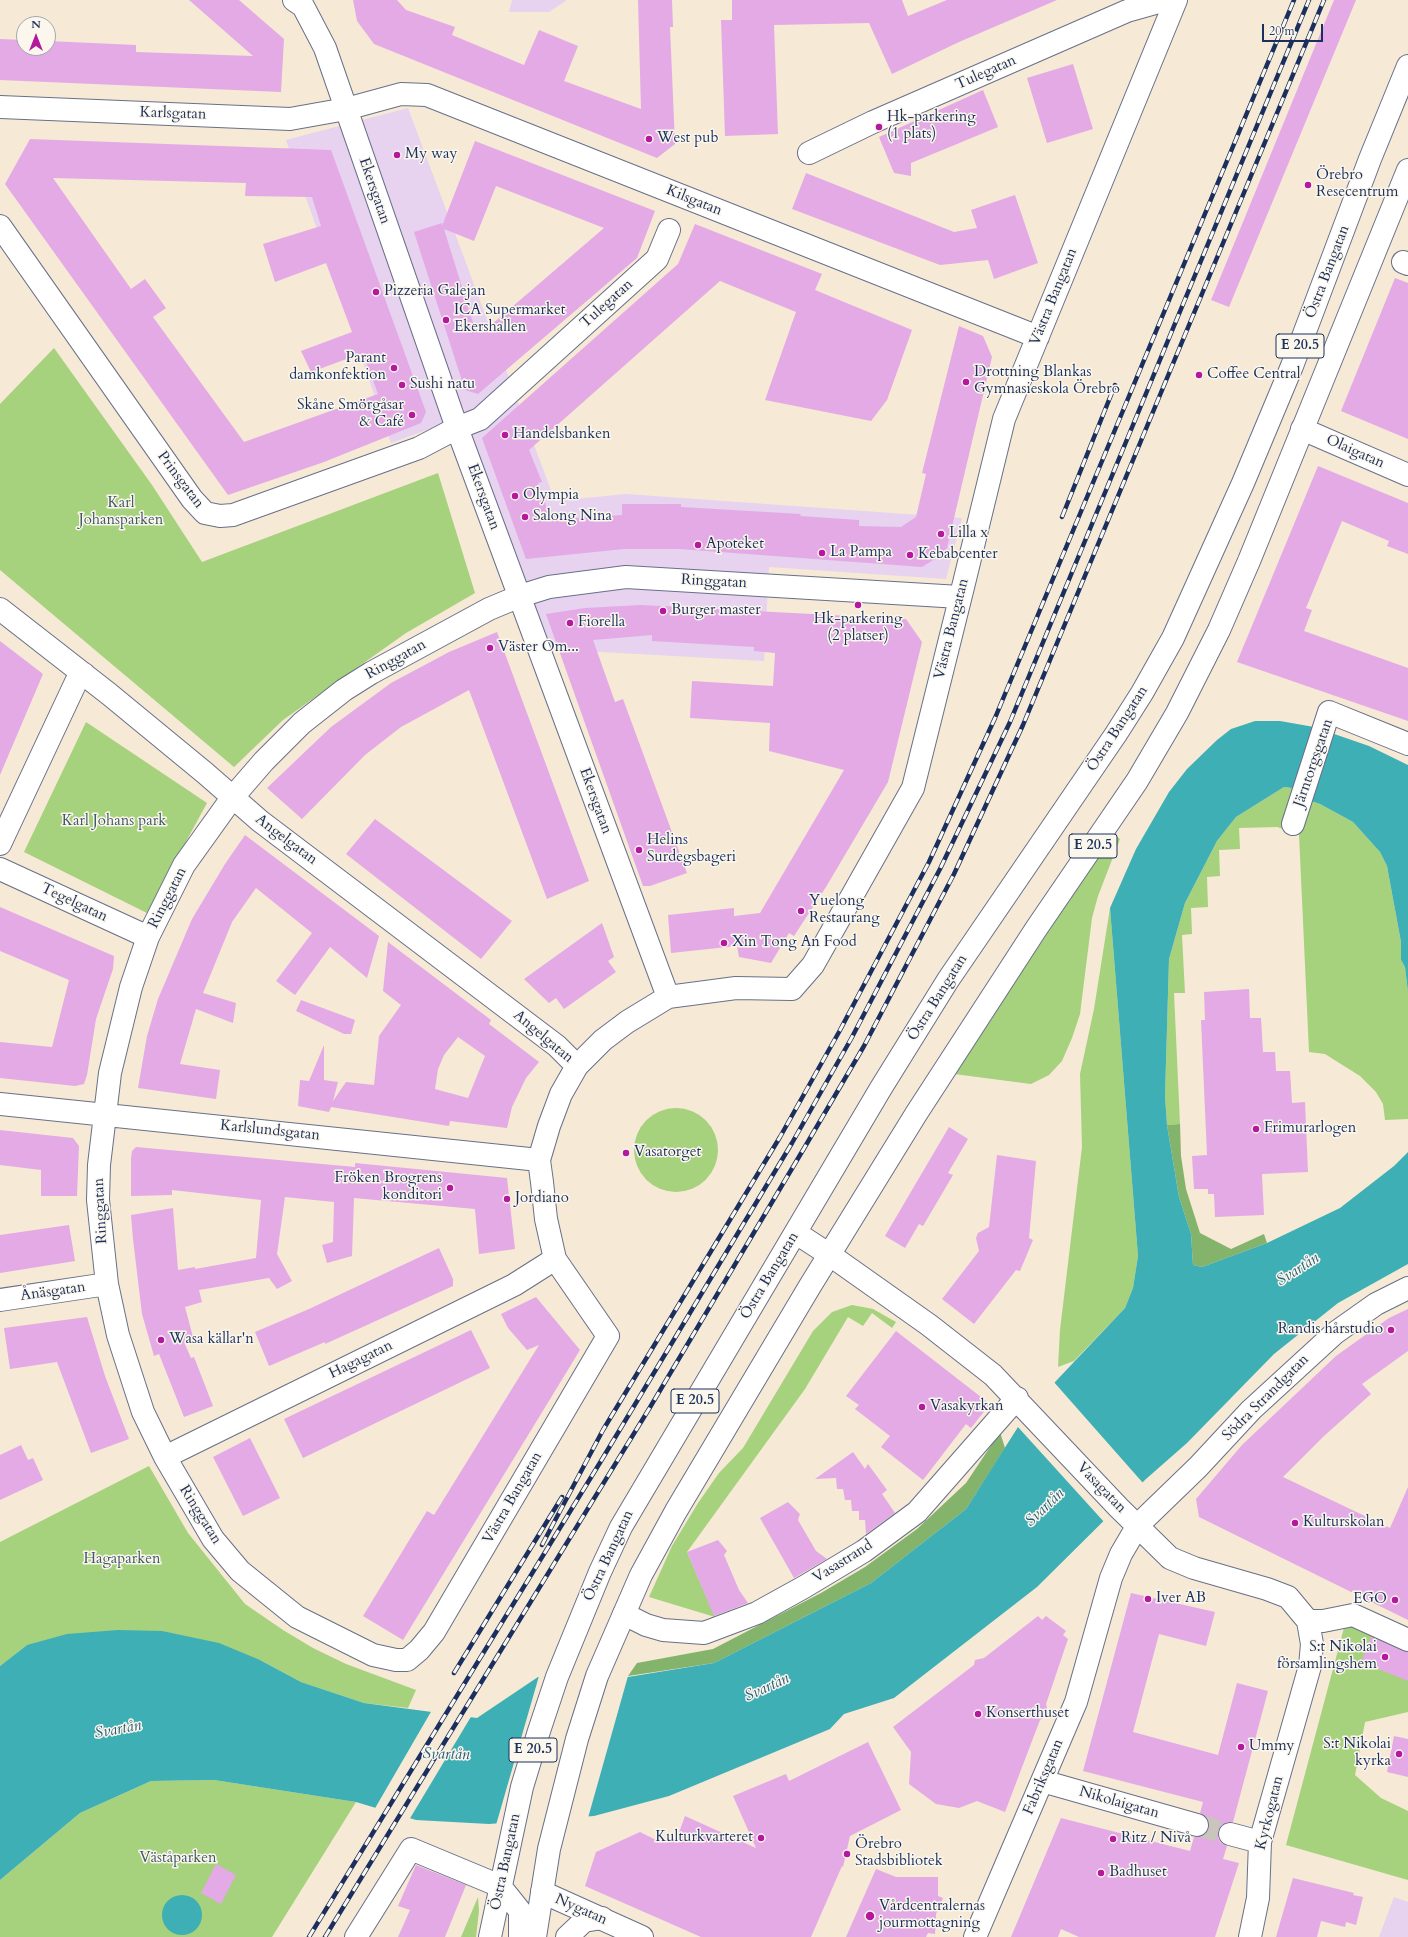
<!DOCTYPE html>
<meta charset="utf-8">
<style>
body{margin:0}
#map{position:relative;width:1408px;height:1937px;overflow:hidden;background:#f6e9d5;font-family:Cardo,serif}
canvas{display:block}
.north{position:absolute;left:16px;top:16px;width:40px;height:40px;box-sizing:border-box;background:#fbf7ec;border:1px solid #a1a7b3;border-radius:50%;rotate:0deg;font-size:11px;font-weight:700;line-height:16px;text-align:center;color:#1b2f5e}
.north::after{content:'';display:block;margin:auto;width:14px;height:18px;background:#b5179e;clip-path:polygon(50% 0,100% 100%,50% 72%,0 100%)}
.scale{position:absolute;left:1262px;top:24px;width:61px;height:18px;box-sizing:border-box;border:2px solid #1b2f5e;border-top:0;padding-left:5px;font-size:12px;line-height:14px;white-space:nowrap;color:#1b2f5e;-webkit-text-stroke:3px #fbf7ec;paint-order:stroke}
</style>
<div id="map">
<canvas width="1408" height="1937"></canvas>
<div class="north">N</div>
<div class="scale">20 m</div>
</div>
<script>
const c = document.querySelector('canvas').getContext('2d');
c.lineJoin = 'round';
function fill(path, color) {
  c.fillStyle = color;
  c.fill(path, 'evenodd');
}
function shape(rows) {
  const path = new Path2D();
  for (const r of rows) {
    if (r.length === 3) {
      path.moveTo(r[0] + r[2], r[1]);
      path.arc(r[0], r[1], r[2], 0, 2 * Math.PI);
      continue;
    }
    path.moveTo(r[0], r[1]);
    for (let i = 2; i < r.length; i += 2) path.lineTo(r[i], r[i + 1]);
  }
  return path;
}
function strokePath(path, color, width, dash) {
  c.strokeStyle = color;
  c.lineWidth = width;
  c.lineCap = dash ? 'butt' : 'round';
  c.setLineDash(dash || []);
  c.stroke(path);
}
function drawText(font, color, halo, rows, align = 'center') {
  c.font = font + ' Cardo,serif';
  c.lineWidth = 3;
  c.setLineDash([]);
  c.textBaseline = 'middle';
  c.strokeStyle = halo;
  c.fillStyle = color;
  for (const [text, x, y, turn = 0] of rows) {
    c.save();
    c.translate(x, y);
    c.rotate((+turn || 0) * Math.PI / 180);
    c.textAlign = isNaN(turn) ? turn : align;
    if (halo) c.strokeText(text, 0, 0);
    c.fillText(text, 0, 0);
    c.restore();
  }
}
const built = shape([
 [512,0,567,0,549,12,509,12],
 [408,108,555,501,626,494,962,518,946,579,769,567,764,661,548,649,465,416,391,443,286,140],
 [1394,1897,1408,1902,1408,1937,1379,1937]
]);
const green = shape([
 [54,348,152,485,202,562,438,473,475,593,406,633,283,720,234,767,0,570,0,404],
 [86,722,207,803,147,913,24,852],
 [1284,787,1292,788,1311,801,1320,804,1353,822,1380,852,1387,866,1401,942,1401,960,1405,967,1408,992,1408,1119,1385,1120,1383,1104,1376,1092,1360,1076,1325,1054,1309,1052,1299,834,1277,827,1239,828,1240,849,1219,850,1220,876,1207,877,1208,907,1191,908,1192,934,1182,935,1185,993,1174,993,1180,1124,1167,1125,1165,1096,1169,959,1185,903,1217,841,1236,817],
 [1113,834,1120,839,1098,896,1092,918,1080,1014,1072,1038,1062,1061,1049,1075,1031,1084,954,1074],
 [1110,908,1138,1256,1133,1288,1125,1308,1074,1361,1058,1367,1060,1330,1082,1147,1080,1074,1094,1009],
 [676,1150,42],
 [852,1305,873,1309,896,1322,892,1328,872,1313,863,1326,848,1317,805,1389,687,1552,715,1617,649,1597,672,1546,698,1503,719,1473,743,1448,813,1331,832,1312],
 [149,1466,188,1533,245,1604,283,1630,313,1648,346,1664,416,1690,408,1708,364,1703,301,1682,260,1660,27,1645,0,1666,0,1542],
 [1345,1624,1408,1650,1408,1712,1365,1722,1355,1775,1381,1798,1408,1811,1408,1880,1286,1845],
 [214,1780,356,1802,272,1937,0,1937,0,1880,80,1813,151,1781],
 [478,1897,479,1911,476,1937,461,1937]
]);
const forest = shape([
 [1180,1124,1181,1156,1186,1189,1200,1233,1231,1249,1264,1234,1267,1243,1202,1267,1193,1265,1191,1234,1179,1197,1167,1125],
 [1000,1432,1005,1448,966,1509,871,1583,714,1663,628,1676,637,1663,713,1649,821,1593,865,1567,917,1529,966,1483]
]);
const water = shape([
 [1255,721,1280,721,1314,727,1369,746,1408,765,1408,992,1405,967,1401,960,1401,942,1387,866,1380,852,1353,822,1320,804,1311,801,1292,788,1284,787,1236,817,1217,841,1185,903,1169,959,1165,1096,1167,1125,1179,1197,1191,1234,1193,1265,1202,1267,1267,1243,1340,1208,1394,1166,1408,1152,1408,1264,1338,1303,1274,1354,1187,1443,1146,1479,1037,1587,894,1698,844,1714,830,1729,669,1796,594,1816,489,1824,416,1820,356,1802,214,1780,151,1781,80,1813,0,1880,0,1666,27,1645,67,1634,118,1630,162,1631,219,1643,260,1660,301,1682,364,1703,477,1718,538,1677,628,1677,714,1663,871,1583,966,1509,1018,1427,1056,1381,1125,1308,1133,1288,1138,1256,1110,908,1136,849,1169,792,1187,769,1217,740,1231,729],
 [182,1915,20]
]);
const pier = shape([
 [1053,1381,1143,1483,1105,1523,1017,1426],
 [539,1676,628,1676,588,1818,496,1825],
 [432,1710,472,1715,409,1820,374,1810]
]);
const building = shape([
 [189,0,239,0,284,39,281,92,0,80,0,39,24,40,24,48,48,48,48,41,136,45,136,52,253,56],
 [353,0,397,0,406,10,455,27,452,35,524,65,539,30,578,46,564,81,641,109,638,0,672,0,673,27,670,27,675,144,657,158,374,44,357,21],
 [732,0,902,0,908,16,947,0,1057,0,959,42,892,74,869,23,774,25,778,134,725,136,721,20,732,20],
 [1334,0,1356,0,1229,307,1211,300],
 [1073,64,1093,129,1047,143,1027,78],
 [983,90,998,127,911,163,911,176,894,173,879,137],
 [30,139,331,150,426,412,421,423,324,462,228,495,5,184],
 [53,178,246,183,245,196,312,197,321,226,263,244,275,282,326,263,352,332,301,351,311,372,363,353,378,394,244,442,153,317,166,308,145,279,131,289],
 [475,141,655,211,637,258,478,394,465,390,414,232,442,223,442,226],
 [496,186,604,228,484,331,482,323,474,326,444,229,474,241],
 [806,173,954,232,977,228,971,210,1015,195,1038,263,994,279,988,260,940,265,792,209],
 [695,224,822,274,815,290,912,330,887,400,871,421,765,400,796,312,720,281,529,450,542,482,538,483,551,520,622,515,622,504,681,504,681,507,801,514,800,516,859,520,859,526,901,527,916,517,926,474,922,473,959,326,983,336,992,357,946,552,922,567,680,549,624,549,526,559,482,438,678,264],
 [1395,278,1408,283,1408,439,1341,411],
 [1318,466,1408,503,1408,554,1387,546,1389,541,1342,521,1306,608,1312,610,1304,631,1408,668,1408,721,1237,662],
 [641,605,906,619,922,642,888,782,826,887,794,936,789,933,771,963,739,957,737,946,671,953,668,915,734,908,734,916,760,913,844,770,769,751,770,723,690,718,692,681,773,686,775,653,754,651,754,647,652,641,652,635,593,640,615,702,623,699,687,873,650,886,643,886,546,614,585,608],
 [497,632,589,881,547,899,469,690,401,727,365,755,302,819,267,788,331,727,391,683,449,652],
 [0,641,43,674,0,775],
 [375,819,512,921,481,959,346,854],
 [245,835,379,936,367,978,330,947,295,995,276,981,312,933,256,888,232,922,203,993,236,1003,233,1023,196,1009,180,1064,220,1070,216,1099,138,1088,147,1036,158,999,192,919,225,864],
 [0,907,114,956,113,969,96,1019,87,1075,84,1084,75,1086,0,1078,0,1042,52,1047,69,980,0,951],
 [602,923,614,957,608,961,616,972,564,1009,556,998,549,1003,524,979],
 [388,942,491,1020,489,1024,539,1062,526,1078,512,1107,507,1128,450,1121,449,1126,331,1107,329,1112,298,1106,300,1080,309,1081,324,1045,324,1080,338,1082,333,1101,346,1082,374,1085,379,1036,401,1005,383,991],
 [458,1037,485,1056,468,1098,435,1089,438,1069,444,1055],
 [1249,989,1250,1018,1261,1018,1263,1052,1275,1052,1276,1071,1290,1071,1292,1103,1305,1102,1308,1172,1262,1174,1264,1215,1215,1217,1214,1194,1208,1194,1208,1189,1194,1189,1192,1156,1207,1155,1201,1020,1205,1020,1204,992],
 [301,1000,355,1020,351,1034,344,1034,296,1011],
 [949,1127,968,1139,948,1173,953,1175,923,1226,919,1224,905,1248,885,1236],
 [0,1130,73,1138,79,1146,77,1196,41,1196,41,1170,0,1165],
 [136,1147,355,1167,355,1163,507,1178,515,1249,479,1254,475,1209,354,1198,352,1256,327,1263,322,1245,333,1242,334,1202,285,1197,277,1254,292,1281,277,1289,269,1278,199,1290,202,1302,185,1307,193,1337,184,1342,191,1358,194,1357,213,1406,184,1417,159,1354,154,1356,142,1314,133,1239,131,1215,173,1208,178,1270,195,1267,195,1269,256,1258,261,1200,172,1190,172,1195,131,1196,131,1158,132,1151],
 [997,1155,1036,1161,1029,1238,1033,1240,1020,1271,1016,1270,974,1324,942,1299,979,1251,976,1238,978,1233,989,1227],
 [69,1225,75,1261,0,1273,0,1235],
 [439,1248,453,1279,453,1286,325,1344,325,1342,269,1366,255,1332,309,1309],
 [536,1297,580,1350,403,1640,363,1616,427,1511,434,1515,539,1345,527,1350,508,1328,501,1314],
 [1408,1309,1408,1351,1362,1384,1371,1394,1324,1436,1283,1477,1390,1528,1408,1487,1408,1620,1199,1517,1196,1499,1242,1445,1336,1356,1389,1318],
 [87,1317,105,1376,129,1439,91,1453,57,1362,10,1369,4,1328],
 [471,1330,490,1368,303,1458,284,1419],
 [896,1331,990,1404,971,1428,966,1424,923,1480,881,1447,890,1436,855,1409,859,1405,846,1396],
 [250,1438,280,1498,243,1516,213,1457],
 [21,1445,28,1460,33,1458,43,1480,0,1500,0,1455],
 [853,1452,865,1469,868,1464,887,1490,882,1494,895,1513,866,1534,865,1520,859,1520,859,1511,852,1511,851,1500,845,1500,843,1489,837,1489,836,1478,815,1479],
 [788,1502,800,1514,798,1520,816,1551,827,1559,794,1578,760,1518],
 [718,1540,727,1551,724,1555,739,1590,748,1603,714,1616,687,1552],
 [1131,1593,1215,1612,1206,1646,1159,1634,1133,1732,1218,1755,1237,1683,1268,1691,1233,1822,1227,1822,1221,1825,1218,1831,1218,1838,1221,1843,1227,1846,1223,1859,1239,1863,1215,1937,1079,1937,1061,1929,1058,1937,1011,1937,1061,1818,1190,1851,1194,1837,1200,1837,1206,1834,1209,1829,1209,1822,1206,1817,1200,1813,1203,1802,1083,1771],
 [1038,1616,1042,1620,1046,1616,1066,1631,1063,1635,1068,1639,1046,1704,1048,1712,1047,1716,1040,1720,1005,1812,977,1801,959,1808,936,1804,909,1784,911,1752,893,1727,974,1665,975,1660,984,1658],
 [1371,1637,1408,1652,1408,1681,1361,1662],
 [1394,1736,1408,1739,1408,1777,1387,1772],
 [868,1742,901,1810,850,1836,843,1867,842,1866,811,1937,701,1937,585,1886,596,1852,640,1832,656,1840,676,1841,685,1816,756,1848,733,1796,786,1774,789,1781],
 [216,1864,236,1875,221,1904,201,1893],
 [416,1865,466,1885,445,1937,398,1937,410,1910,398,1906],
 [876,1869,896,1877,938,1877,938,1896,943,1898,936,1914,935,1934,928,1933,926,1937,846,1937],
 [1293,1878,1354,1893,1353,1895,1363,1897,1356,1925,1346,1922,1345,1927,1321,1921,1317,1937,1276,1937]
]);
const minorTunnel = shape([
 [1197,1825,1230,1834]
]);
const minor = shape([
 [294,0,303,6,325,48,457,428,668,997],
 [0,107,290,119,346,109,401,94,427,95,1038,337],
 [809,153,873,122,1127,11,1166,0],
 [0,226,192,499,205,513,220,516,233,515,419,448,457,428,480,419,657,259,669,230],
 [1403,262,1408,264],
 [1302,429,1408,475],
 [960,597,626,577,549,587,520,596,489,609,371,673,344,690,302,723,264,761,232,798,184,865,148,937,131,987,110,1073,99,1165,98,1200,107,1284,118,1335,143,1412,165,1457,213,1539,240,1571,297,1617,373,1655,396,1660,407,1660,419,1650,434,1632,608,1336,555,1259,546,1219,542,1182,539,1160,549,1126,561,1094,577,1066,603,1040,627,1022,668,997,736,988,792,989,813,965,913,788,964,583,1004,419,1176,0],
 [0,609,109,694,205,773,260,821,557,1046,577,1066],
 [1293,824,1329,712,1408,744],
 [0,844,76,682,84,674],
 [0,869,148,937],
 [0,1104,539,1160],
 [830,1255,929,1325,993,1375,1119,1508,1170,1558,1194,1568,1267,1589,1288,1597,1308,1621,1312,1644,1310,1666,1260,1842,1258,1898,1250,1937],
 [0,1300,107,1284],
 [165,1457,514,1285,555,1259],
 [624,1614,646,1625,663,1630,704,1633,757,1613,804,1587,864,1551,917,1512,1017,1398],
 [1308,1621,1323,1621,1353,1615,1408,1640],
 [1042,1781,1197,1825],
 [1230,1834,1260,1842],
 [542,1892,642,1937],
 [356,1937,411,1849,500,1886],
 [975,1937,1076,1702,1111,1578,1121,1554,1138,1525,1198,1467,1251,1410,1335,1333,1376,1304,1408,1288]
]);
const major = shape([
 [796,1233,830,1255],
 [500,1886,520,1911,520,1937],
 [490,1937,522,1787,539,1731,557,1677,600,1572,621,1527,881,1088,948,980,1116,734,1142,693,1173,638,1243,483,1292,366,1370,159,1408,66],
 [535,1937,549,1849,577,1739,597,1676,641,1575,676,1511,810,1286,916,1114,1036,929,1137,781,1177,713,1219,630,1249,561,1408,170],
 [567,1937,584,1921,602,1918]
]);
const rail = shape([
 [1062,517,1115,385],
 [542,1545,603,1430,780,1137,839,1032,929,862,995,718,1294,0],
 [454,1673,562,1497],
 [309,1937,601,1461,792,1143,851,1039,940,869,1010,722,1309,0],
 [325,1937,649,1409,806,1145,864,1046,954,874,1023,725,1324,0]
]);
const markers = [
 [879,127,4,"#b5179e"],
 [649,139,4,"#b5179e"],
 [397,155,4,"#b5179e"],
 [1308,185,4,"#b5179e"],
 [376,292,4,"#b5179e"],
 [446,320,4,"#b5179e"],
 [394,368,4,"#b5179e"],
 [1199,375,4,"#b5179e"],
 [966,382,4,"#b5179e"],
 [402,385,4,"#b5179e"],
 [412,415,4,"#b5179e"],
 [505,435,4,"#b5179e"],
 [515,496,4,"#b5179e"],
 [525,517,4,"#b5179e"],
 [941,534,4,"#b5179e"],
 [698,545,4,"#b5179e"],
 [822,553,4,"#b5179e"],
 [910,555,4,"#b5179e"],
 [858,605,4,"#b5179e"],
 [663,611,4,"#b5179e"],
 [570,623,4,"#b5179e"],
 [490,648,4,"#b5179e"],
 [639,850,4,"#b5179e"],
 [801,911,4,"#b5179e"],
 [724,943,4,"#b5179e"],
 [1256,1129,4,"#b5179e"],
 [626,1153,4,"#b5179e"],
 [450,1188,4,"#b5179e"],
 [507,1199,4,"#b5179e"],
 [1391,1330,4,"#b5179e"],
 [161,1340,4,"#b5179e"],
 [922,1407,4,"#b5179e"],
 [1295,1523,4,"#b5179e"],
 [1148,1599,4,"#b5179e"],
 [1395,1600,4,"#b5179e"],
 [1385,1657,4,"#b5179e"],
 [978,1714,4,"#b5179e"],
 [1241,1747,4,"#b5179e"],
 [1399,1754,4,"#b5179e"],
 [761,1838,4,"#b5179e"],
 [1113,1839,4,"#b5179e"],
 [847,1854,4,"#b5179e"],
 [1101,1873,4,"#b5179e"],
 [870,1916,5,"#b5179e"]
];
const shields = [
 [1300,346,48],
 [1093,846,48],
 [695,1401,48],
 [533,1750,48]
];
const shieldNames = [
 ["E 20.5",1300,346],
 ["E 20.5",1093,846],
 ["E 20.5",695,1401],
 ["E 20.5",533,1750]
];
const streetNames = [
 ["Tulegatan",986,73,-24],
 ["Karlsgatan",173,114,2],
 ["Ekersgatan",374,191,71],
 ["Kilsgatan",694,201,22],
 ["Östra Bangatan",1328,272,-69],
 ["Västra Bangatan",1054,297,-68],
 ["Tulegatan",607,304,-42],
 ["Olaigatan",1355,452,24],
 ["Prinsgatan",180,480,53],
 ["Ekersgatan",483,497,70],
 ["Ringgatan",714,582,3],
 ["Västra Bangatan",952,629,-76],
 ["Ringgatan",396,660,-29],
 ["Östra Bangatan",1118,729,-57],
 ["Järntorgsgatan",1314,763,-71],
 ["Ekersgatan",595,801,70],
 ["Angelgatan",286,840,37],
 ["Ringgatan",168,898,-63],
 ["Tegelgatan",74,903,25],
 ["Östra Bangatan",938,998,-58],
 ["Angelgatan",543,1037,40],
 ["Karlslundsgatan",270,1131,6],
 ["Ringgatan",101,1211,-93],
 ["Östra Bangatan",770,1276,-59],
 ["Ånäsgatan",53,1292,-8],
 ["Hagagatan",361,1360,-26],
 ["Södra Strandgatan",1266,1398,-45],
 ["Vasagatan",1101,1488,46],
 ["Västra Bangatan",513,1498,-60],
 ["Ringgatan",200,1515,58],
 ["Östra Bangatan",609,1556,-65],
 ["Vasastrand",843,1562,-32],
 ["Fabriksgatan",1044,1777,-67],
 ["Nikolaigatan",1119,1803,16],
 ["Kyrkogatan",1270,1813,-76],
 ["Östra Bangatan",506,1862,-78],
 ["Nygatan",581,1910,24]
];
const poiNames = [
 ["Hk-parkering",887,118],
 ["(1 plats)",887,135],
 ["West pub",657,139],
 ["My way",405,155],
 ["Örebro",1316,176],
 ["Resecentrum",1316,193],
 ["Pizzeria Galejan",384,292],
 ["ICA Supermarket",454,311],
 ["Ekershallen",454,328],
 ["Parant",386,359,"right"],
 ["damkonfektion",386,376,"right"],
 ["Drottning Blankas",974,373],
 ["Gymnasieskola Örebro",974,390],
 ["Coffee Central",1207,375],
 ["Sushi natu",410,385],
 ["Skåne Smörgåsar",404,406,"right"],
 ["& Café",404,423,"right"],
 ["Handelsbanken",513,435],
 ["Olympia",523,496],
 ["Salong Nina",533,517],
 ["Lilla x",949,534],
 ["Apoteket",706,545],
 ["La Pampa",830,553],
 ["Kebabcenter",918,555],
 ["Burger master",671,611],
 ["Hk-parkering",858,620,"center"],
 ["(2 platser)",858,637,"center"],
 ["Fiorella",578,623],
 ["Väster Om...",498,648],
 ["Helins",647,841],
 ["Surdegsbageri",647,858],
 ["Yuelong",809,902],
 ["Restaurang",809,919],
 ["Xin Tong An Food",732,943],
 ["Frimurarlogen",1264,1129],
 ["Vasatorget",634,1153],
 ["Fröken Brogrens",442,1179,"right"],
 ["konditori",442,1196,"right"],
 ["Jordiano",515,1199],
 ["Randis hårstudio",1383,1330,"right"],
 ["Wasa källar'n",169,1340],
 ["Vasakyrkan",930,1407],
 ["Kulturskolan",1303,1523],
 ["Iver AB",1156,1599],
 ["EGO",1387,1600,"right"],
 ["S:t Nikolai",1377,1648,"right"],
 ["församlingshem",1377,1665,"right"],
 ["Konserthuset",986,1714],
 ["S:t Nikolai",1391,1745,"right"],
 ["kyrka",1391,1762,"right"],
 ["Ummy",1249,1747],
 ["Kulturkvarteret",753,1838,"right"],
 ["Ritz / Nivå",1121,1839],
 ["Örebro",855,1845],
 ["Stadsbibliotek",855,1862],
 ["Badhuset",1109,1873],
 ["Vårdcentralernas",879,1907],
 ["jourmottagning",879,1924]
];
const parkNames = [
 ["Karl",121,504],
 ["Johansparken",121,521],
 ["Karl Johans park",114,822],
 ["Hagaparken",122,1560],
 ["Väståparken",178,1859]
];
const waterNames = [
 ["Svartån",1298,1270,-33],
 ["Svartån",1045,1508,-44],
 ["Svartån",767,1688,-25],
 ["Svartån",118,1730,-11],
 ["Svartån",446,1755,1]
];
fill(built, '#e7d2ef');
fill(green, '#a6d17d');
fill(forest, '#84b36c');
fill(water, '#3eafb5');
fill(pier, '#f6e9d5');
fill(building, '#e3aae6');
strokePath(minorTunnel, '#cac4bd', 22, [22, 11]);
strokePath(minor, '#687088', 24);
strokePath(major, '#687088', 24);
strokePath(minor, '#fff', 22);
strokePath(major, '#fff', 22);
strokePath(rail, '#1b2f5e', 4.5);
strokePath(rail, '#fbf7ec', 3, [9]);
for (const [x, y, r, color] of markers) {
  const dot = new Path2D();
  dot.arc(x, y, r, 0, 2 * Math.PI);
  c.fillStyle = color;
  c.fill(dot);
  strokePath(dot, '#fbf7ec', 1.5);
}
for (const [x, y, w] of shields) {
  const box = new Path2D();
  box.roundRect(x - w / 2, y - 12, w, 24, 3);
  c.fillStyle = '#fbf7ec';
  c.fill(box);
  strokePath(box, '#1b2f5e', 1);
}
drawText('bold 14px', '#1b2f5e', null, shieldNames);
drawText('15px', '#1b2f5e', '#fbf7ec', streetNames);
drawText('15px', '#1b2f5e', '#fbf7ec', poiNames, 'left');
drawText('15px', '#3e5866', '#fbf7ec', parkNames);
drawText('italic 16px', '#275c7c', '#fbf7ec', waterNames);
</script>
